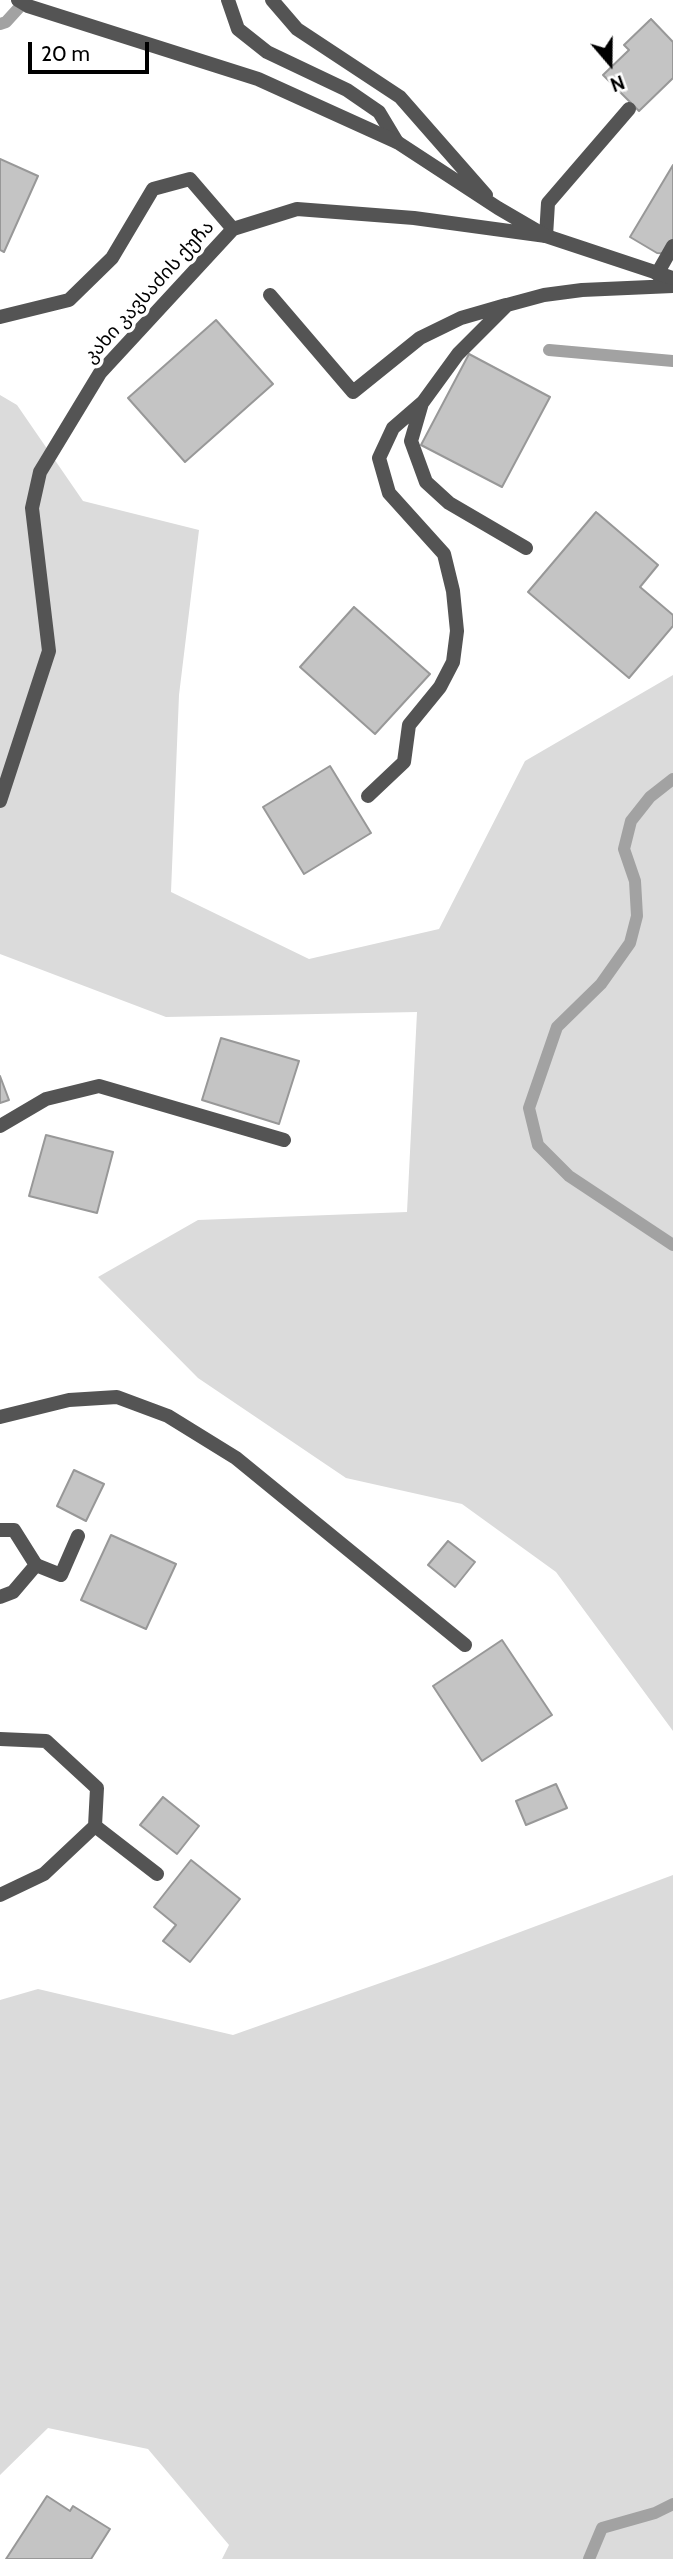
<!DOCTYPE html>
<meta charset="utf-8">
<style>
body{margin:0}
#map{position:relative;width:673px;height:2559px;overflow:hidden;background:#fff;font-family:Cabin,sans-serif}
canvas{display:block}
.north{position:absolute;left:575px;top:28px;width:70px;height:70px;-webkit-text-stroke:5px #fff;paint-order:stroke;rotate:160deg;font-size:19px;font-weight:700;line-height:28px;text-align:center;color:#000}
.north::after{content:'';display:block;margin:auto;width:24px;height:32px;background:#000;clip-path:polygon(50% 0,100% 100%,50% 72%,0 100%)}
.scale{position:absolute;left:28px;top:42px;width:121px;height:32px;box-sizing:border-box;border:4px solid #000;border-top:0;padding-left:9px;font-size:21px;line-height:24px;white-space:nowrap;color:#000;-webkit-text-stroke:5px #fff;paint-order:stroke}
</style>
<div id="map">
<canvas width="673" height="2559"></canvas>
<div class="north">N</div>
<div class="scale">20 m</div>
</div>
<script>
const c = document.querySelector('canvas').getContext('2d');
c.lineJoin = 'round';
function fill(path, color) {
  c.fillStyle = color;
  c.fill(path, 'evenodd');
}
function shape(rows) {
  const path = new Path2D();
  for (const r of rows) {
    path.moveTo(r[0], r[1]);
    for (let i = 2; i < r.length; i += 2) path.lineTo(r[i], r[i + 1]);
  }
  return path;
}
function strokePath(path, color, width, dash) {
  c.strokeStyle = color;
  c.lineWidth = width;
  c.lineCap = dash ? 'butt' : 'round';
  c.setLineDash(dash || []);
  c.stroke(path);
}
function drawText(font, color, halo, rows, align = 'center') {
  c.font = font + ' Cabin,"Noto Sans Georgian",sans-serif';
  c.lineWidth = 7;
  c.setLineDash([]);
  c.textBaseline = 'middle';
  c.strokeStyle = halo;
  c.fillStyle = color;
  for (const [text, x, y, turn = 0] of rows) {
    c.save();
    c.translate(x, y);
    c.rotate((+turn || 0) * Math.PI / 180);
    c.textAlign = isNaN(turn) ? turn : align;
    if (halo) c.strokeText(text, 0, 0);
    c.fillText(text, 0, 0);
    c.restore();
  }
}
const green = shape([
 [0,395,17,405,83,501,199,530,179,695,171,892,309,959,439,929,525,761,673,675,673,1731,556,1572,462,1504,346,1478,198,1378,98,1277,198,1220,407,1212,417,1012,166,1017,0,954],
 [673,1875,673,2559,222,2559,229,2545,148,2449,48,2428,0,2475,0,2000,38,1989,233,2035,437,1963]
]);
const stream = shape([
 [0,24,6,22,26,0],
 [549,350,673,361],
 [673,779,650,797,631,821,624,849,635,881,637,916,630,943,601,984,557,1027,529,1108,538,1145,569,1176,673,1245],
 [589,2559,602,2528,655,2513,673,2504]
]);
const building = shape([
 [651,19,673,42,673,78,639,111,603,75,629,50,624,45,651,19],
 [0,159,38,176,4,252,0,250,0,159],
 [673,165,673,254,657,253,630,237,673,165],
 [216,320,273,384,185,462,128,398,216,320],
 [469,354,550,397,502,487,421,445,469,354],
 [596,512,658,565,640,587,673,615,673,626,629,678,528,592,596,512],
 [354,607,430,674,375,734,300,667,354,607],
 [330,766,371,833,304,874,263,807,330,766],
 [221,1038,299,1061,279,1124,202,1100,221,1038],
 [0,1076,9,1100,0,1103,0,1076],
 [46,1135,113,1152,97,1213,29,1196,46,1135],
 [74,1470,104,1484,86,1521,57,1506,74,1470],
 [111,1535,176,1564,146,1629,81,1600,111,1535],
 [448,1541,475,1562,455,1587,428,1565,448,1541],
 [502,1640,552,1715,482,1761,433,1686,502,1640],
 [556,1784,567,1808,526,1825,516,1801,556,1784],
 [163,1797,199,1826,177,1854,140,1825,163,1797],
 [191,1860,240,1899,190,1962,163,1941,176,1925,154,1907,191,1860],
 [47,2496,70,2511,73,2506,110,2529,91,2559,6,2559,47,2496]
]);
const lane = shape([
 [228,0,238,29,267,52,347,90,379,112,397,142],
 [546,236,548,203,629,109],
 [657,274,673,246],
 [270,295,353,392,420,338,461,318,506,305],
 [0,317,69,300,112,258,153,189,190,179,233,229],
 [422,403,411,441,426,482,449,503,526,548],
 [368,796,404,762,409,725,440,687,453,662,457,631,453,591,444,554,389,493,379,458,393,428,423,402,458,354,507,305,544,295,582,290,673,286],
 [0,1126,46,1099,99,1086,284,1140],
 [0,1417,69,1400,117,1397,168,1416,236,1458,465,1645],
 [36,1565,61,1575,78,1536],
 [95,1826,157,1874]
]);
const street = shape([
 [18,0,28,6,258,79,397,142,498,208,546,236,673,278],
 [272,0,297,29,400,97,486,195],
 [0,801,49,651,32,508,40,472,100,373,233,229,297,209,414,218,546,236],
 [0,1530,14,1530,36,1565,13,1592,0,1597],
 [0,1739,46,1741,97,1788,95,1826,44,1874,0,1895]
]);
const streetNames = [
 ["კახი კავსაძის ქუჩა",149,292,-48]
];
fill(green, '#dbdbdb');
strokePath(stream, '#a2a2a2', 12);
fill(building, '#c4c4c4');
strokePath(building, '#989898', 2);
strokePath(lane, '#545454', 14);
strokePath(street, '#545454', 14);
drawText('19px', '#000', '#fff', streetNames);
</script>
